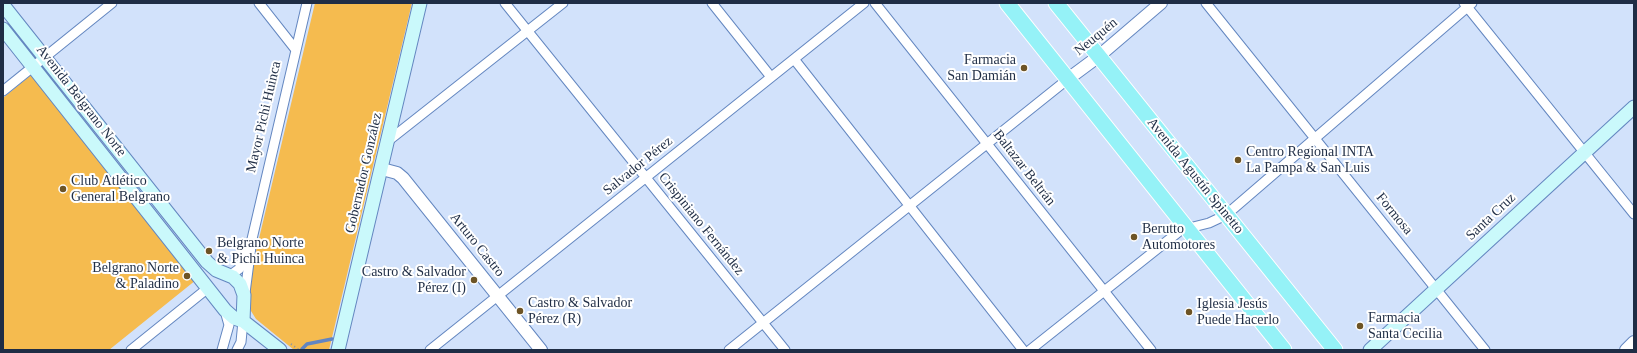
<!DOCTYPE html>
<meta charset="utf-8">
<style>
body{margin:0}
#map{position:relative;width:1637px;height:353px;overflow:hidden;background:#d2e2fb;font-family:Georgia,serif}
canvas{display:block}
.frame{position:absolute;inset:0;border:4px solid #1f2d45;pointer-events:none}
</style>
<div id="map">
<canvas width="1637" height="353"></canvas>
<div class="frame"></div>
</div>
<script>
const c = document.querySelector('canvas').getContext('2d');
c.lineJoin = 'round';
function fill(path, color) {
  c.fillStyle = color;
  c.fill(path, 'evenodd');
}
function shape(rows) {
  const path = new Path2D();
  for (const r of rows) {
    path.moveTo(r[0], r[1]);
    for (let i = 2; i < r.length; i += 2) path.lineTo(r[i], r[i + 1]);
  }
  return path;
}
function strokePath(path, color, width, dash) {
  c.strokeStyle = color;
  c.lineWidth = width;
  c.lineCap = dash ? 'butt' : 'round';
  c.setLineDash(dash || []);
  c.stroke(path);
}
function drawText(font, color, halo, rows, align = 'center') {
  c.font = font + ' Georgia,serif';
  c.lineWidth = 4;
  c.setLineDash([]);
  c.textBaseline = 'middle';
  c.strokeStyle = halo;
  c.fillStyle = color;
  for (const [text, x, y, turn = 0] of rows) {
    c.save();
    c.translate(x, y);
    c.rotate((+turn || 0) * Math.PI / 180);
    c.textAlign = isNaN(turn) ? turn : align;
    if (halo) c.strokeText(text, 0, 0);
    c.fillText(text, 0, 0);
    c.restore();
  }
}
const green = shape([
 [315,3,412,3,329,350,294,350,256,319,251,311,250,303,252,268],
 [32,74,196,280,109,350,3,350,3,98]
]);
const stream = shape([
 [302,349,307,344,332,339]
]);
const path = shape([
 [291,344,299,350]
]);
const minor = shape([
 [259,3,296,50],
 [505,3,785,350],
 [712,3,771,77],
 [875,3,1151,350],
 [1206,3,1485,350],
 [1464,3,1634,214],
 [794,59,1023,350],
 [3,91,112,3],
 [388,141,563,3],
 [226,274,232,274,239,269,246,251],
 [245,293,252,239,307,3],
 [131,350,208,288],
 [222,350,229,325,225,311],
 [237,350,241,342,243,321],
 [430,350,864,3],
 [729,350,1068,79],
 [1030,350,1181,230,1209,223,1226,215,1472,3]
]);
const tertiary = shape([
 [1068,79,1099,56,1161,3],
 [382,169,397,173,403,178,541,350],
 [1626,350,1634,342]
]);
const secondary = shape([
 [3,5,207,262,216,270,233,277,240,284,244,295,243,321],
 [3,29,225,310,234,318,243,321,280,350],
 [338,350,420,3],
 [1370,350,1634,107]
]);
const primary = shape([
 [1007,3,1284,350],
 [1056,3,1335,350]
]);
const markers = [
 [1024,68,4,"#6d5425"],
 [1238,160,4,"#6d5425"],
 [63,189,4,"#6d5425"],
 [1134,237,4,"#6d5425"],
 [209,251,4,"#6d5425"],
 [187,276,4,"#6d5425"],
 [474,280,4,"#6d5425"],
 [520,311,4,"#6d5425"],
 [1189,312,4,"#6d5425"],
 [1360,326,4,"#6d5425"]
];
const streetNames = [
 ["Neuquén",1096,37,-39],
 ["Avenida Belgrano Norte",81,101,52],
 ["Mayor Pichi Huinca",264,117,-77],
 ["Salvador Pérez",638,166,-39],
 ["Baltazar Beltrán",1024,168,52],
 ["Gobernador González",364,173,-77],
 ["Avenida Agustín Spinetto",1195,176,51],
 ["Formosa",1394,214,51],
 ["Santa Cruz",1491,217,-43],
 ["Crispiniano Fernández",701,224,51],
 ["Arturo Castro",477,245,51]
];
const poiNames = [
 ["Farmacia",1016,60,"right"],
 ["San Damián",1016,76,"right"],
 ["Centro Regional INTA",1246,152],
 ["La Pampa & San Luis",1246,168],
 ["Club Atlético",71,181],
 ["General Belgrano",71,197],
 ["Berutto",1142,229],
 ["Automotores",1142,245],
 ["Belgrano Norte",217,243],
 ["& Pichi Huinca",217,259],
 ["Belgrano Norte",179,268,"right"],
 ["& Paladino",179,284,"right"],
 ["Castro & Salvador",466,272,"right"],
 ["Pérez (I)",466,288,"right"],
 ["Castro & Salvador",528,303],
 ["Pérez (R)",528,319],
 ["Iglesia Jesús",1197,304],
 ["Puede Hacerlo",1197,320],
 ["Farmacia",1368,318],
 ["Santa Cecilia",1368,334]
];
fill(green, '#f5bb4f');
strokePath(stream, '#6185c2', 3.5);
strokePath(minor, '#6487c0', 11);
strokePath(tertiary, '#6487c0', 14);
strokePath(secondary, '#6487c0', 15);
strokePath(primary, '#fff', 17);
strokePath(path, '#8594ac', 2, [1, 3]);
strokePath(minor, '#fff', 9);
strokePath(tertiary, '#fff', 12);
strokePath(secondary, '#caf9fb', 13);
strokePath(primary, '#95f2f7', 15);
for (const [x, y, r, color] of markers) {
  const dot = new Path2D();
  dot.arc(x, y, r, 0, 2 * Math.PI);
  c.fillStyle = color;
  c.fill(dot);
  strokePath(dot, '#fff', 1.5);
}
drawText('14px', '#1f2d45', '#fff', streetNames);
drawText('14px', '#1f2d45', '#fff', poiNames, 'left');
</script>
